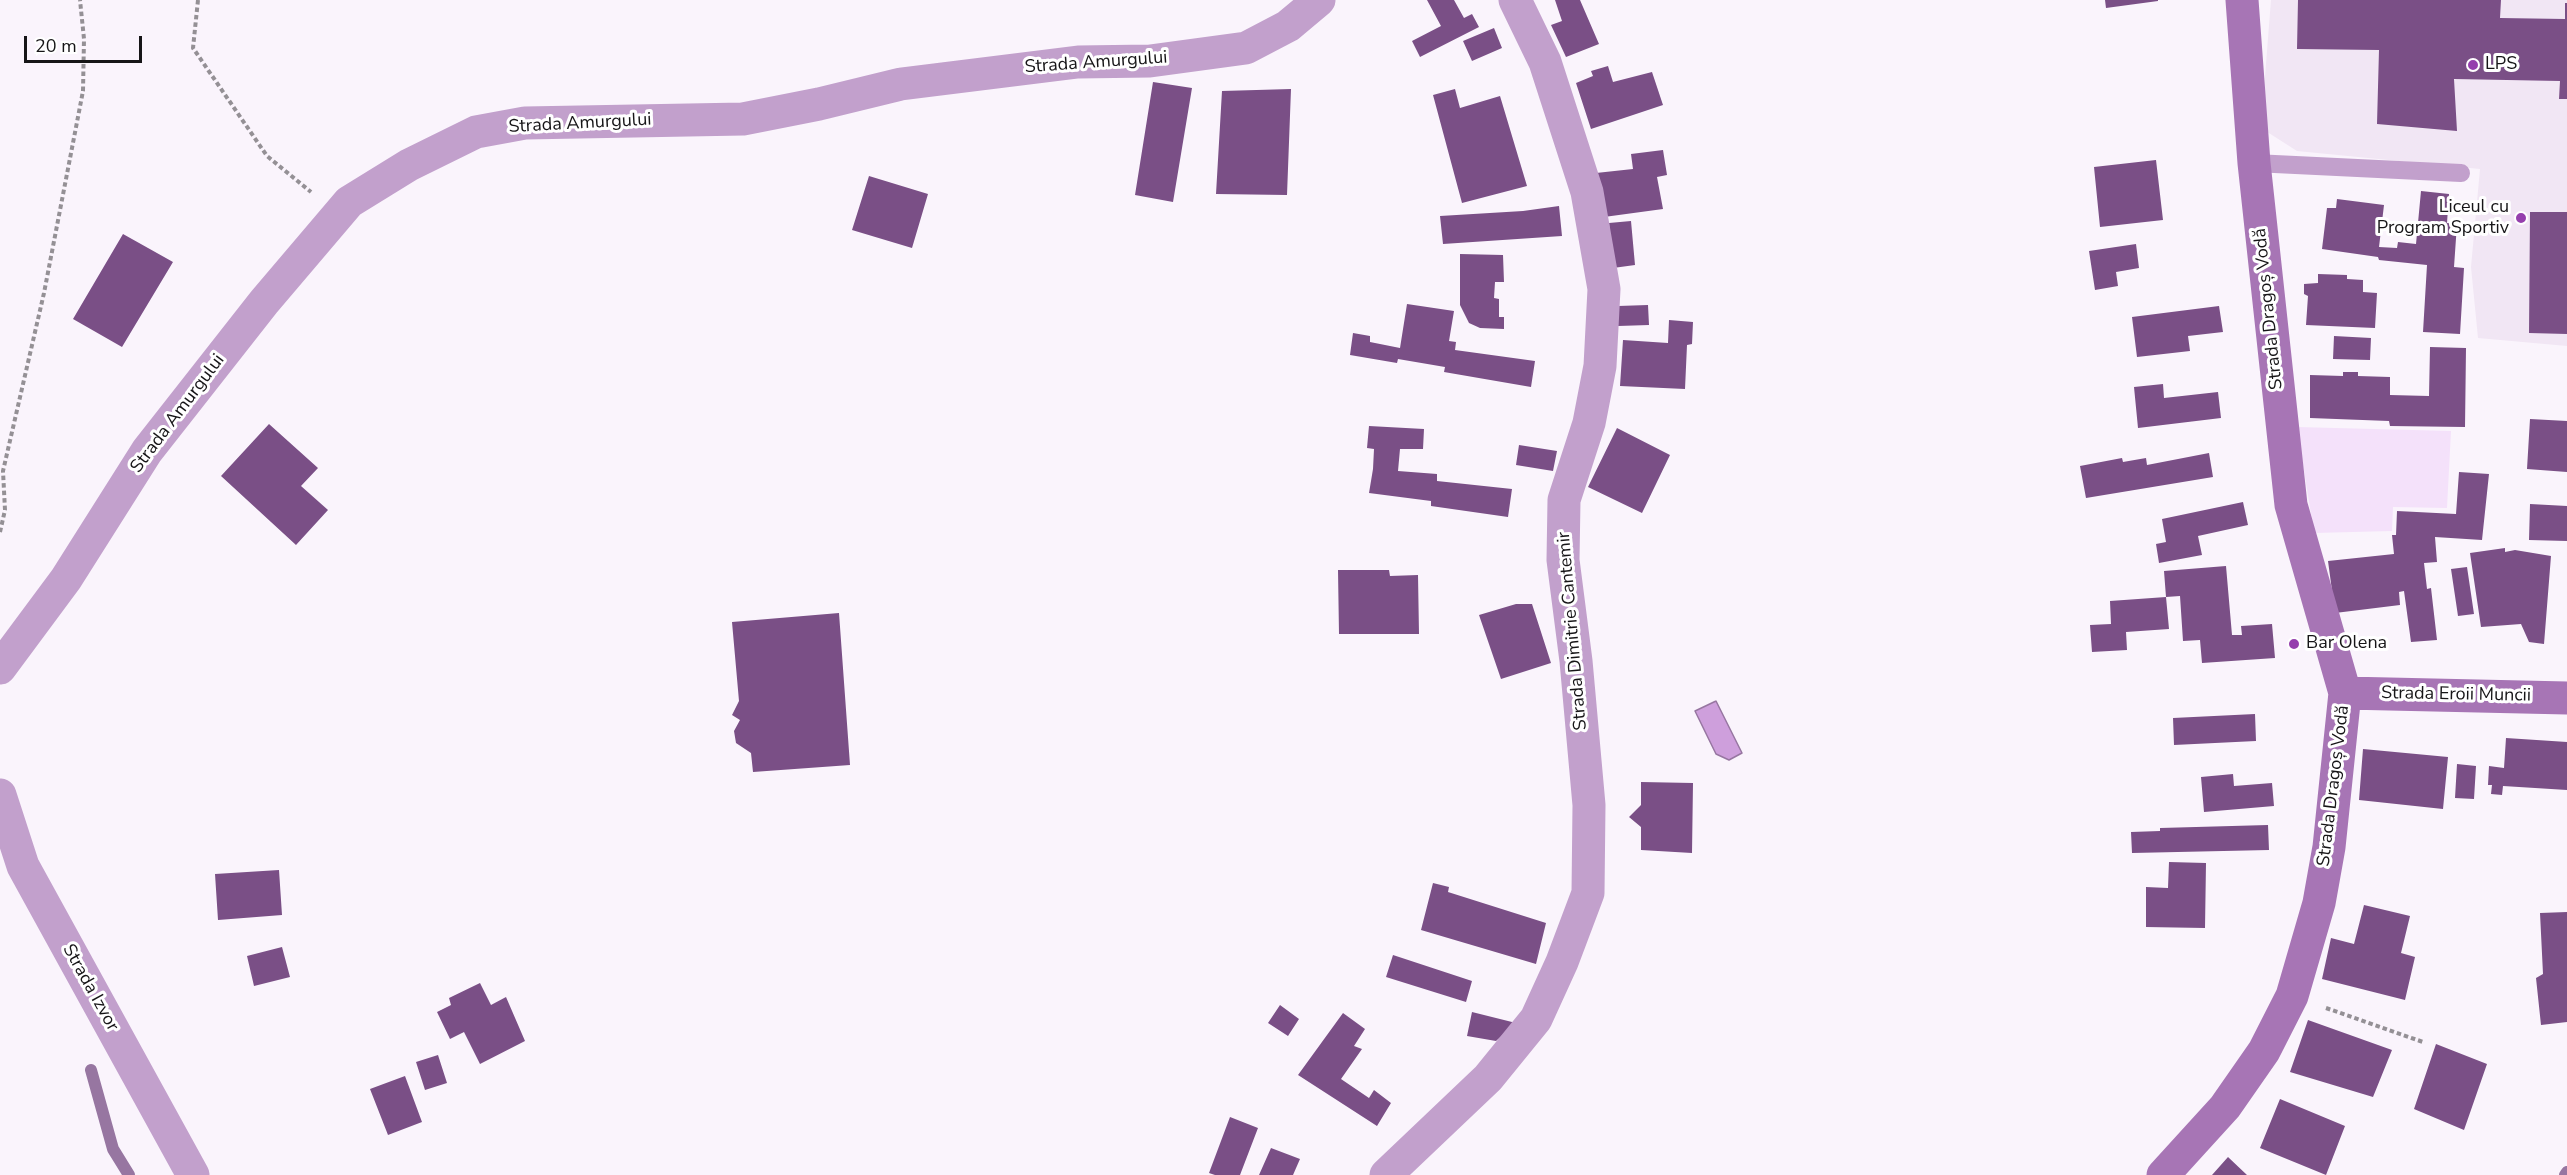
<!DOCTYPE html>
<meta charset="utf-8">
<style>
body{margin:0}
#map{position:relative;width:2567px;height:1175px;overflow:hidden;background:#faf4fc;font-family:"Nunito Sans",sans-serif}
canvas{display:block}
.scale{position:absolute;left:24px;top:36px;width:118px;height:27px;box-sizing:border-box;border:3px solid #161517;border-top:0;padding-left:8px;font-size:18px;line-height:21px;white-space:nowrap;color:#161517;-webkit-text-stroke:4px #fff;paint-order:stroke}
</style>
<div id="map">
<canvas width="2567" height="1175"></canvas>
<div class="scale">20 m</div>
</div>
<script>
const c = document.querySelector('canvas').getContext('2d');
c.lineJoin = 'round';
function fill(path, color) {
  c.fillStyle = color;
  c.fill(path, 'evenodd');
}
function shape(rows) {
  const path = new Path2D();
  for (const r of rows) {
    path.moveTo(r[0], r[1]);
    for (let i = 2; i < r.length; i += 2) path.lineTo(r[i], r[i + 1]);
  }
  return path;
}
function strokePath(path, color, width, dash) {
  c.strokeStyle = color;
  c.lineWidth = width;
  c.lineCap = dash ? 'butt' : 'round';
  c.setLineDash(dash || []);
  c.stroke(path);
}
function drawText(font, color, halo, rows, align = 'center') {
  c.font = font + ' "Nunito Sans",sans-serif';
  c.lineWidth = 6;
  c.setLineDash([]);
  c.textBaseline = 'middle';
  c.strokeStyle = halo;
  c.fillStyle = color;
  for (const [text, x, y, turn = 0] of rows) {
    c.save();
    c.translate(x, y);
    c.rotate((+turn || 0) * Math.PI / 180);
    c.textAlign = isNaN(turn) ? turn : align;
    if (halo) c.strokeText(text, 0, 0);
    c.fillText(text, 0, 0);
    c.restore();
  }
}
const built = shape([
 [2271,0,2567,0,2567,346,2478,338,2471,267,2480,169,2297,151,2261,128]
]);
const green = shape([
 [2297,427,2451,431,2447,508,2393,507,2392,531,2314,533]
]);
const water = shape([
 [1716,701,1742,753,1729,760,1716,754,1695,711,1716,701]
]);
const stream = shape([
 [91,1070,113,1149,129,1175],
 [2565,1175,2567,1172]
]);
const building = shape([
 [1427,0,1454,0,1464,18,1472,14,1479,27,1420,57,1412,41,1441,26],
 [1555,0,1580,0,1599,44,1566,57,1551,25,1562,21],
 [2105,0,2158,0,2158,1,2106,8],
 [2298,0,2501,0,2500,18,2565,19,2565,3,2567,3,2567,99,2559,99,2560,81,2454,79,2457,131,2377,124,2379,50,2297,49],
 [1494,28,1502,48,1472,61,1463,41],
 [1608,66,1613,82,1652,72,1663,105,1591,129,1576,83,1593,76,1591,71],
 [1153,82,1192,88,1173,202,1135,195],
 [1291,89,1287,195,1216,194,1222,91],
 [1455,89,1460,108,1500,96,1527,186,1462,203,1433,95],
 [1663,150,1667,175,1657,177,1663,209,1604,217,1596,173,1633,169,1631,154],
 [2156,160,2163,220,2100,227,2094,167],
 [869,176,928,194,912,248,852,230],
 [2421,191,2449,194,2447,223,2457,224,2454,267,2464,268,2460,334,2423,332,2427,265,2379,260,2378,257,2322,249,2327,208,2336,208,2337,199,2384,205,2379,247,2397,248,2398,242,2416,244],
 [1559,206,1562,236,1443,244,1440,216,1523,211],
 [2530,212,2567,212,2567,334,2529,333],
 [1631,221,1635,265,1613,268,1609,223],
 [123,234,173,262,122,347,73,319],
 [2136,244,2139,268,2116,272,2118,286,2095,290,2089,251],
 [1460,254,1503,255,1504,282,1495,282,1494,298,1499,299,1499,317,1504,317,1504,329,1480,328,1469,323,1460,305],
 [2318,274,2347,275,2347,279,2363,280,2363,292,2377,293,2375,328,2306,325,2308,296,2304,294,2304,284,2318,283],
 [1407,304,1454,311,1449,341,1456,342,1455,350,1535,361,1531,387,1444,372,1445,367,1398,359,1397,363,1350,355,1353,333,1370,336,1370,342,1400,348],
 [1648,305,1649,325,1618,326,1618,306],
 [2219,306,2223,332,2188,336,2190,351,2137,357,2132,317],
 [1669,320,1693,322,1692,344,1687,345,1685,389,1620,386,1623,340,1668,343],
 [2334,336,2371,338,2370,360,2333,359],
 [2430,347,2466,348,2465,427,2390,426,2389,421,2310,418,2310,375,2343,376,2343,372,2358,372,2358,376,2390,377,2390,395,2429,396],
 [2163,384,2164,398,2218,392,2221,418,2138,428,2134,387],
 [2530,419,2567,421,2567,472,2527,469],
 [269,424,318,468,301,486,328,510,296,545,221,476],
 [1369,426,1424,429,1423,449,1400,449,1398,471,1437,474,1437,481,1512,489,1508,517,1431,506,1431,501,1369,493,1373,469,1374,449,1367,448],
 [1617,428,1670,455,1642,513,1588,487],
 [1519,445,1557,451,1553,471,1516,465],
 [2209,453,2213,477,2086,498,2080,466,2122,458,2123,462,2146,458,2147,465],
 [2459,472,2489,474,2482,540,2435,537,2437,562,2424,563,2427,589,2431,588,2437,640,2411,642,2404,591,2399,592,2400,605,2335,613,2328,561,2394,554,2392,535,2396,535,2397,511,2456,514],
 [2243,502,2248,525,2198,536,2202,555,2159,563,2156,544,2166,542,2162,519],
 [2530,504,2567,506,2567,541,2529,540],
 [2505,548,2505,552,2515,550,2551,556,2544,644,2529,642,2521,624,2481,627,2470,553],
 [2226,566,2232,635,2242,635,2241,626,2272,624,2275,658,2202,663,2200,640,2183,641,2180,596,2166,597,2164,571],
 [2467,567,2474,614,2458,616,2451,569],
 [1338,570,1389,570,1390,576,1418,575,1419,634,1339,634],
 [2166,597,2169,629,2126,632,2127,650,2092,652,2090,625,2111,624,2110,601],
 [1516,604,1532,604,1551,663,1501,679,1479,615],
 [839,613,850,765,753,772,751,753,736,743,734,731,740,720,732,715,739,701,732,622],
 [2255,714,2256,741,2174,745,2173,718],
 [2506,738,2567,742,2567,790,2503,786,2502,795,2491,794,2492,785,2488,785,2489,766,2504,768],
 [2363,749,2448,757,2443,809,2359,800],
 [2457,764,2476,766,2474,799,2455,798],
 [2233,774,2234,786,2272,783,2274,806,2204,812,2201,777],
 [1641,782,1693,783,1692,853,1641,850,1641,827,1629,817,1641,805],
 [2268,825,2269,850,2132,853,2131,832,2160,831,2160,828],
 [2169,862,2206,863,2205,928,2146,927,2146,887,2168,888],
 [279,870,282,915,218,920,215,874],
 [1433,883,1449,887,1448,892,1546,923,1536,964,1421,930],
 [2364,905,2410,916,2401,953,2415,957,2405,1000,2322,979,2331,938,2354,944],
 [2567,912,2567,1022,2541,1025,2536,978,2543,974,2540,913],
 [282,947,290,977,254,986,247,956],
 [1393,955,1472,981,1466,1002,1386,977],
 [480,983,491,1005,506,997,525,1041,480,1064,464,1032,450,1039,437,1012,451,1005,449,998],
 [1280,1005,1299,1019,1288,1036,1268,1023],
 [1472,1012,1516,1023,1496,1041,1467,1036],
 [1343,1013,1365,1029,1354,1046,1362,1049,1341,1079,1369,1098,1374,1090,1391,1103,1377,1126,1298,1075],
 [2308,1020,2392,1050,2373,1097,2290,1072],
 [2436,1044,2487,1064,2464,1130,2414,1109],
 [438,1055,447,1083,425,1090,416,1062],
 [405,1076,422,1122,388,1135,370,1089],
 [2280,1099,2345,1126,2326,1175,2260,1148],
 [1230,1117,1258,1128,1240,1175,1215,1175,1209,1173],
 [1271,1148,1300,1159,1293,1175,1259,1175],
 [2228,1157,2247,1175,2212,1175]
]);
const path = shape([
 [198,0,193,48,267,156,311,192],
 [0,532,5,510,3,471,44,293,83,91,84,39,80,0],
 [2326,1008,2423,1042]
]);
const lane = shape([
 [2254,163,2461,173]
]);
const street = shape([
 [0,668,66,579,147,451,264,302,349,202,409,165,476,132,525,123,743,119,819,104,901,84,1078,62,1150,61,1246,48,1288,26,1319,0],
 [0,795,23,866,193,1175],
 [1386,1175,1488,1078,1536,1019,1562,962,1588,893,1589,805,1576,661,1563,560,1564,500,1589,423,1600,366,1604,289,1587,192,1545,62,1515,0]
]);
const secondary = shape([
 [2345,693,2567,698],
 [2163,1175,2225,1107,2264,1051,2292,996,2319,903,2329,847,2345,693,2291,505,2254,163,2242,0]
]);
const markers = [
 [2473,65,6,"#953fad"],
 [2521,218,6,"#953fad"],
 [2294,644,6,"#953fad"]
];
const streetNames = [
 ["Strada Amurgului",1096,63,-4],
 ["Strada Amurgului",580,124,-3],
 ["Strada Dragoș Vodă",2269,309,-96],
 ["Strada Amurgului",178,414,-53],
 ["Strada Dimitrie Cantemir",1573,631,-95],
 ["Strada Eroii Muncii",2456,695,1],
 ["Strada Dragoș Vodă",2334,786,-83],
 ["Strada Izvor",90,988,61]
];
const poiNames = [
 ["LPS",2485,65],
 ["Liceul cu",2509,208,"right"],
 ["Program Sportiv",2509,229,"right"],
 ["Bar Olena",2306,644]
];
fill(built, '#f1e6f4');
fill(green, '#f4e1fa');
fill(water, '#ce9fdc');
strokePath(water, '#9776a1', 1.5);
strokePath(stream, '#9776a1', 12);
fill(building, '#7a4f86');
strokePath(path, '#949095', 4, [4.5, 3]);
strokePath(lane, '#c2a0cc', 18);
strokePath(street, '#c2a0cc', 33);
strokePath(secondary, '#a775b5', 33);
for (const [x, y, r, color] of markers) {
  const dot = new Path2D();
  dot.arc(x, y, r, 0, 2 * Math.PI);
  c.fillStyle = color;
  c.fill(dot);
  strokePath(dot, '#fff', 2);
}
drawText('18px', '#161517', '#fff', streetNames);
drawText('18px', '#161517', '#fff', poiNames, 'left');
</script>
